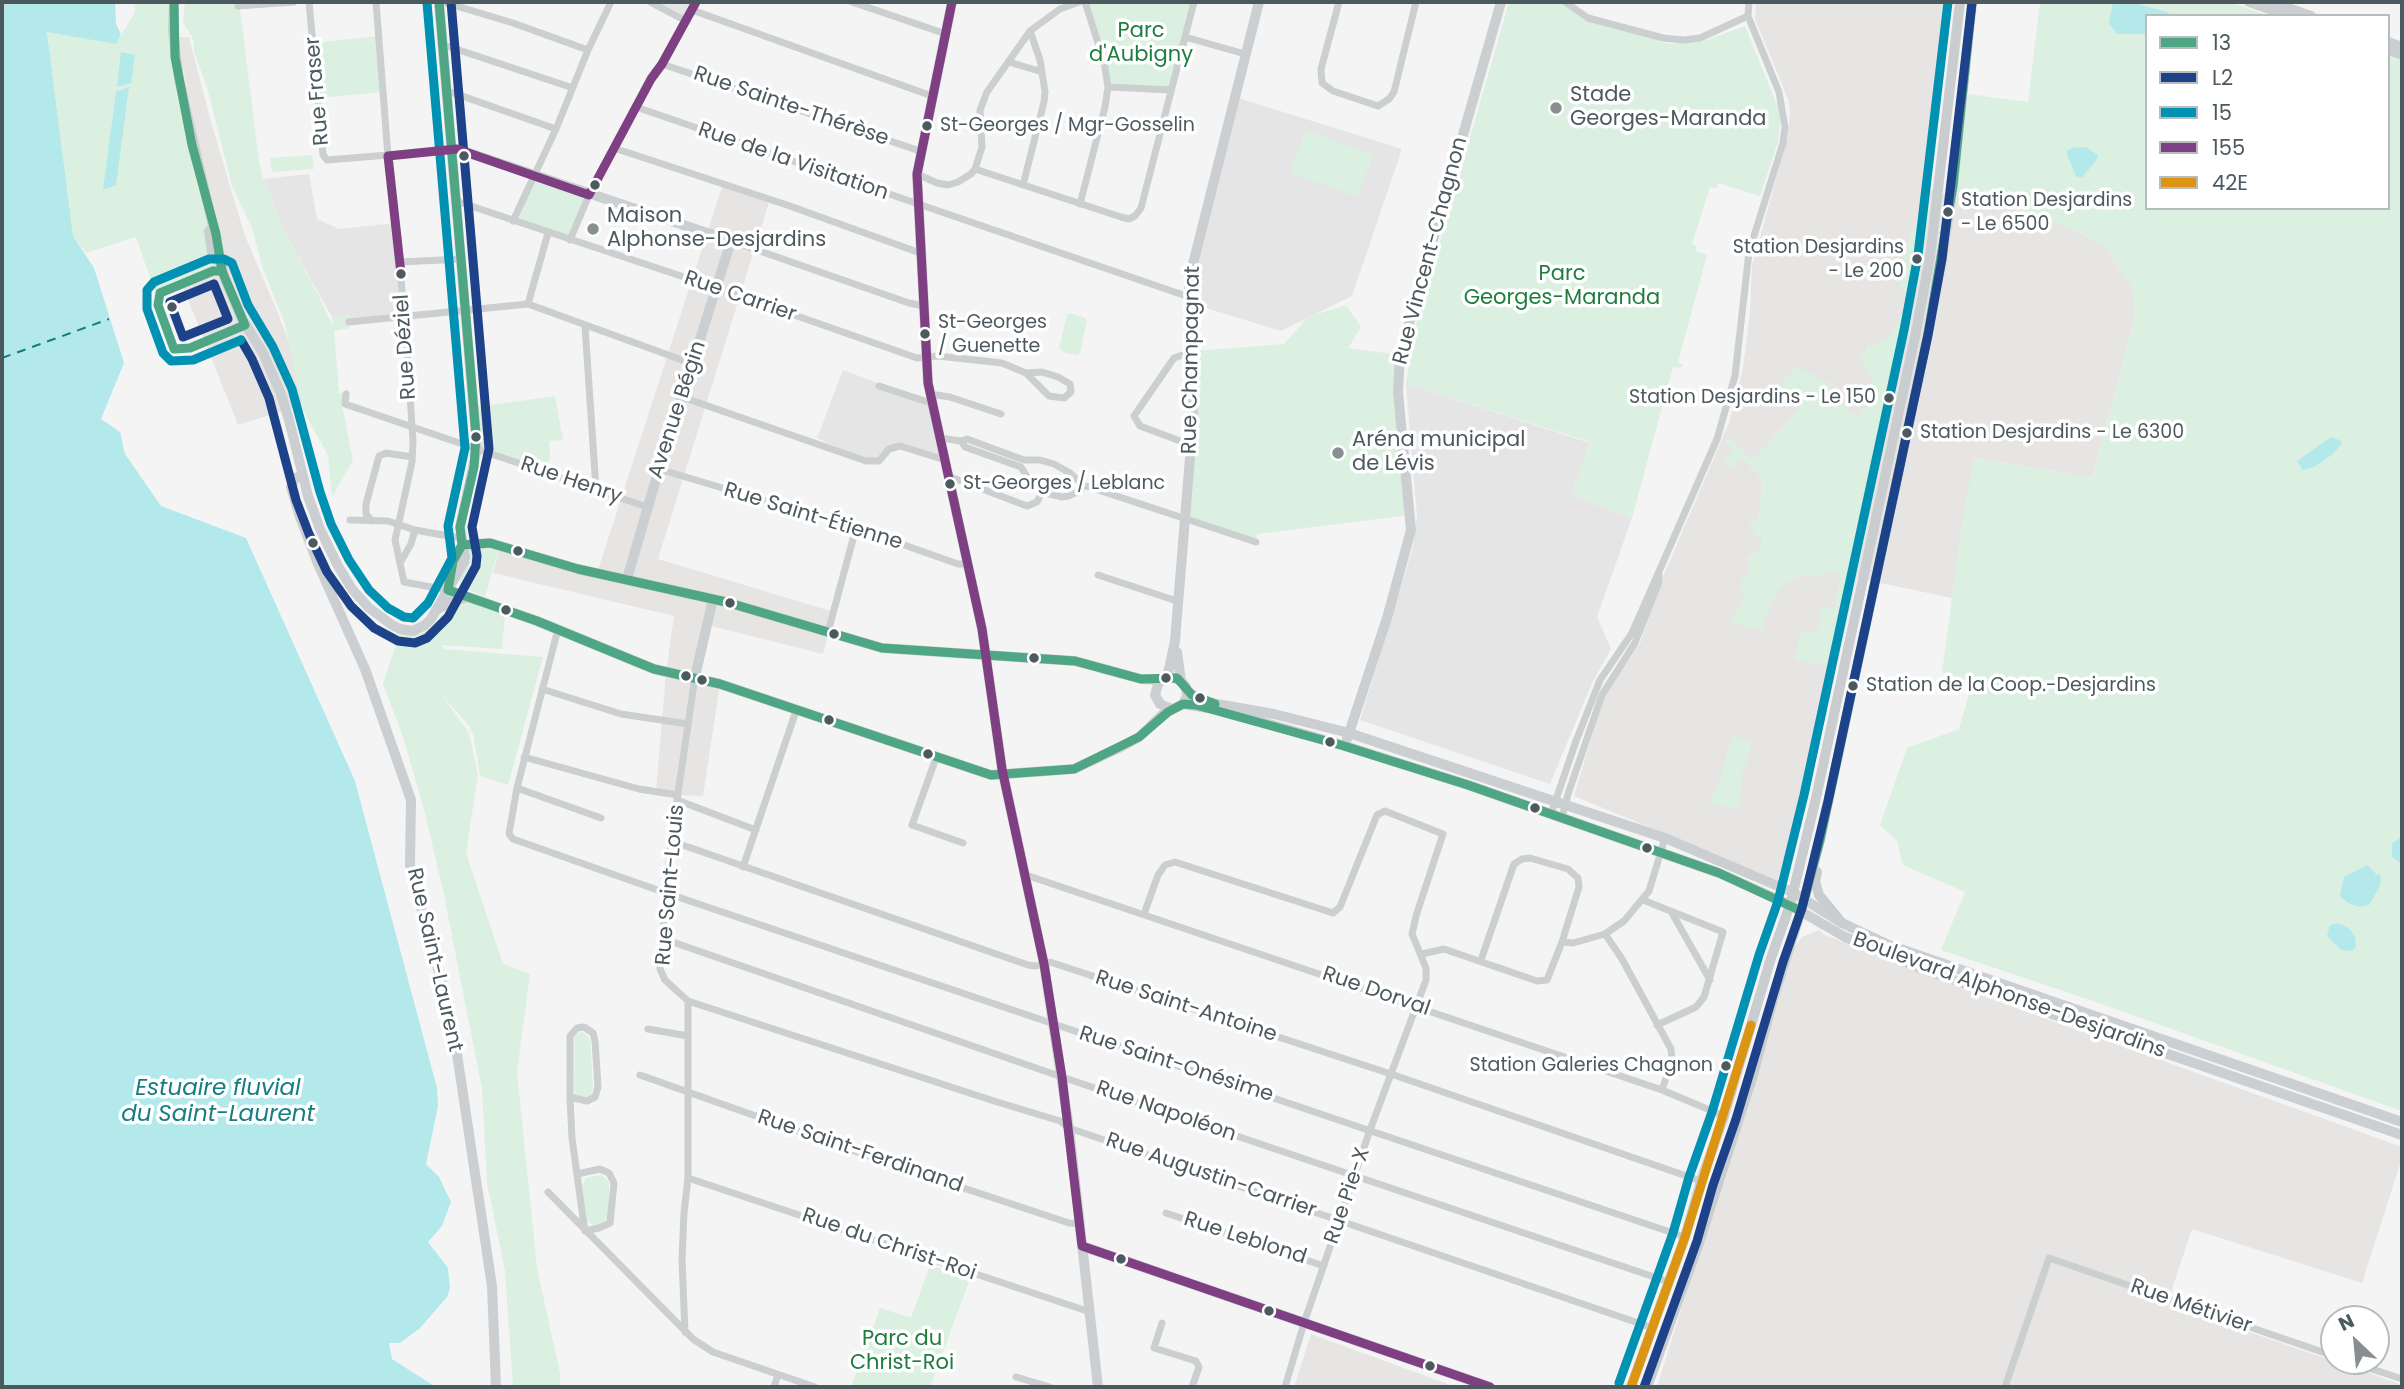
<!DOCTYPE html>
<meta charset="utf-8">
<style>
body{margin:0}
#map{position:relative;width:2404px;height:1389px;overflow:hidden;background:#f4f4f4;font-family:Poppins,sans-serif}
canvas{display:block}
.frame{position:absolute;inset:0;border:4px solid #4c595f;pointer-events:none}
.legend{position:absolute;left:2145px;top:14px;width:245px;height:196px;box-sizing:border-box;background:#fff;border:2px solid #b7bdbf;margin:0;padding:9px 12px;list-style:none;font-size:21px;color:#4c595f}
.legend li{display:flex;align-items:center;gap:14px;height:35px}
.legend b{width:35px;border:2px solid #b7bdbf}
.north{position:absolute;left:2320px;top:1305px;width:70px;height:70px;box-sizing:border-box;background:#fff;border:2px solid #b7bdbf;border-radius:50%;rotate:334deg;font-size:19px;font-weight:700;line-height:28px;text-align:center;color:#4c595f}
.north::after{content:'';display:block;margin:auto;width:24px;height:32px;background:#878f93;clip-path:polygon(50% 0,100% 100%,50% 72%,0 100%)}
</style>
<div id="map">
<canvas width="2404" height="1389"></canvas>
<div class="frame"></div>
<ul class="legend">
<li><b style="height:9px;background:#4ea685"></b>13</li>
<li><b style="height:9px;background:#1e4289"></b>L2</li>
<li><b style="height:9px;background:#0091b3"></b>15</li>
<li><b style="height:9px;background:#7e4082"></b>155</li>
<li><b style="height:9px;background:#db9513"></b>42E</li>
</ul>
<div class="north">N</div>
</div>
<script>
const c = document.querySelector('canvas').getContext('2d');
c.lineJoin = 'round';
function fill(path, color) {
  c.fillStyle = color;
  c.fill(path, 'evenodd');
}
function shape(rows) {
  const path = new Path2D();
  for (const r of rows) {
    path.moveTo(r[0], r[1]);
    for (let i = 2; i < r.length; i += 2) path.lineTo(r[i], r[i + 1]);
  }
  return path;
}
function strokePath(path, color, width, dash) {
  c.strokeStyle = color;
  c.lineWidth = width;
  c.lineCap = dash ? 'butt' : 'round';
  c.setLineDash(dash || []);
  c.stroke(path);
}
function drawText(font, color, halo, rows, align = 'center') {
  c.font = font + ' Poppins,sans-serif';
  c.lineWidth = 7;
  c.setLineDash([]);
  c.textBaseline = 'middle';
  c.strokeStyle = halo;
  c.fillStyle = color;
  for (const [text, x, y, turn = 0] of rows) {
    c.save();
    c.translate(x, y);
    c.rotate((+turn || 0) * Math.PI / 180);
    c.textAlign = isNaN(turn) ? turn : align;
    if (halo) c.strokeText(text, 0, 0);
    c.fillText(text, 0, 0);
    c.restore();
  }
}
const commercial = shape([
 [1756,2,1953,2,1929,189,1951,196,1956,192,2013,205,2073,229,2105,247,2133,288,2135,317,2092,478,1974,458,1952,598,1857,578,1816,759,1777,880,1574,796,1604,696,1640,643,1663,577,1730,420,1743,368,1750,311,1752,266,1788,136,1790,112,1788,99,1755,19],
 [179,37,189,37,211,122,245,236,275,306,312,402,238,425,181,282,223,267,191,125],
 [723,184,770,199,658,559,834,612,823,654,707,625,695,677,720,684,703,796,678,795,656,791,666,673,674,616,493,573,500,546,597,573],
 [1819,930,1825,935,1936,979,2402,1147,2402,1158,2362,1283,2192,1229,2167,1304,2389,1380,2402,1385,2402,1387,1657,1387,1792,951,1802,937],
 [1311,1334,1456,1387,1294,1387]
]);
const education = shape([
 [650,2,696,2,686,21],
 [1235,97,1402,149,1352,296,1281,331,1193,304,1199,239],
 [309,174,317,219,339,229,396,223,405,318,349,322,348,315,332,317,287,237,263,179],
 [843,370,931,403,945,460,899,446,884,456,866,461,817,438],
 [1406,383,1590,443,1571,495,1632,518,1597,617,1611,649,1592,683,1550,784,1360,720,1413,547,1417,517]
]);
const green = shape([
 [134,2,177,2,180,54,191,125,223,267,155,292,136,237,86,253,73,236,47,31,116,44,135,12],
 [185,2,239,2,259,161,263,179,287,237,319,296,333,327,332,317,348,315,350,328,334,331,339,390,339,393,346,394,342,405,353,460,332,497,328,455,303,410,285,324,263,269,252,228,232,186,207,87,194,52,194,41,183,22],
 [1085,2,1193,2,1171,90,1108,87],
 [1509,2,1559,2,1586,20,1669,44,1704,41,1745,26,1779,110,1780,124,1778,142,1760,196,1718,183,1716,188,1710,187,1692,244,1697,246,1696,251,1707,255,1678,362,1683,365,1680,368,1673,367,1632,518,1571,495,1590,442,1406,383,1414,332],
 [2040,2,2229,2,2270,16,2147,16,2147,208,2388,208,2388,57,2402,61,2402,1111,2093,1001,1941,950,1965,892,1903,865,1897,841,1880,825,1907,748,1959,729,1972,683,1942,672,1962,522,1974,458,2092,478,2135,317,2133,288,2105,247,2079,232,1992,201,1956,192,1968,94,2028,102],
 [379,36,383,92,318,98,313,43],
 [1305,130,1373,155,1358,197,1290,173],
 [312,155,314,169,272,172,270,158],
 [535,175,589,195,570,240,513,221],
 [1923,197,1930,207,1924,255,1920,258,1920,261,1922,262,1840,652,1837,652,1835,664,1830,666,1795,660,1801,632,1813,631,1820,626,1819,613,1825,607,1834,609,1841,577,1838,572,1825,573,1813,578,1802,574,1785,584,1774,598,1761,631,1730,621,1746,597,1740,593,1742,580,1748,575,1751,569,1746,559,1761,548,1762,537,1756,536,1748,524,1757,521,1761,500,1761,478,1740,457,1730,468,1723,462,1733,450,1726,443,1730,438,1753,460,1800,408,1779,387,1796,366,1827,383,1831,382,1828,394,1846,404,1845,409,1858,417,1873,401,1876,400,1876,391,1867,385,1874,378,1867,373,1864,362,1860,359,1868,344,1873,347,1888,337,1907,306,1905,293,1900,288,1905,251,1896,247,1885,276,1881,277,1879,274,1885,259,1890,260,1895,247,1890,243,1906,247,1919,212,1920,200],
 [1346,305,1361,327,1348,348,1400,355,1410,515,1257,534,1256,542,1184,520,1194,351,1284,344,1308,317],
 [1070,313,1085,318,1087,321,1080,353,1076,355,1065,353,1059,348,1067,315],
 [555,396,563,440,549,441,550,456,546,473,477,449,477,407],
 [469,547,499,548,485,597,460,586,460,580,466,567],
 [468,601,505,614,502,649,442,645,444,649,543,657,508,785,480,776,473,733,469,730,471,728,441,694,469,733,478,775,466,853,503,964,530,974,517,1072,537,1268,560,1373,560,1387,513,1387,505,1271,487,1183,482,1089,444,895,424,809,402,734,383,684,400,632,420,634,440,622,458,604],
 [1732,736,1752,743,1742,775,1740,809,1709,804,1720,780],
 [583,1032,590,1039,593,1088,591,1095,586,1097,576,1095,574,1091,575,1036,577,1033],
 [602,1175,609,1183,609,1211,607,1219,595,1227,587,1220,582,1186,586,1178],
 [930,1265,970,1279,930,1387,851,1387,880,1308,911,1318]
]);
const water = shape([
 [2,2,115,2,116,24,121,34,116,44,47,32,73,236,94,268,124,363,101,419,120,432,125,454,161,506,246,538,355,781,437,1088,438,1106,426,1164,439,1177,451,1202,442,1226,428,1242,448,1268,450,1288,447,1297,420,1328,400,1343,389,1343,392,1359,436,1387,2,1387],
 [2113,2,2133,3,2168,12,2171,16,2147,16,2147,34,2117,34,2109,23],
 [121,52,135,55,131,83,117,87],
 [129,87,116,185,103,190,116,92],
 [2086,147,2099,156,2082,178,2076,176,2066,152,2072,148],
 [2331,437,2342,441,2341,445,2330,456,2314,467,2303,470,2297,461],
 [2402,837,2402,865,2392,856,2392,843],
 [2367,865,2377,875,2381,874,2380,886,2369,905,2359,907,2348,903,2340,896,2344,877],
 [2338,923,2350,929,2355,937,2356,947,2351,951,2341,950,2327,936,2330,925]
]);
const ferry = shape([
 [2,358,109,319]
]);
const street = shape([
 [309,2,323,155,327,160,450,150],
 [376,2,388,156,405,318,413,441,412,462,395,540,404,582,448,590],
 [443,2,513,23,588,50],
 [650,2,686,21],
 [852,2,946,34],
 [1339,2,1321,69,1322,83,1333,91,1378,106,1389,99,1394,92,1416,2],
 [1565,2,1588,18,1663,38,1684,40,1700,38,1748,16],
 [238,6,294,2],
 [692,10,932,96],
 [1185,37,1245,54],
 [441,44,573,88],
 [1009,62,1042,72],
 [662,64,920,151],
 [1108,87,1171,90],
 [445,90,556,129],
 [636,107,1189,297],
 [614,148,787,205,923,254],
 [975,169,1121,217,1129,219,1135,216,1141,208,1194,2],
 [917,174,937,183,948,185,958,182,971,174,975,169,982,147,980,110,987,92,1030,31,1060,9,1079,2],
 [1023,185,1044,102,1045,92,1040,60,1030,31],
 [456,201,723,290,917,358,938,356,1002,363,1026,373,1049,396,1064,398,1071,392,1070,384,1058,377,1042,372,1026,373],
 [1080,204,1105,107,1108,87,1104,62,1085,2],
 [513,221,556,129,588,50,611,2],
 [570,240,589,195,651,79,662,64,696,2],
 [731,241,909,303,924,306],
 [400,262,462,259],
 [528,304,548,233],
 [349,322,528,304,693,364],
 [585,326,596,489],
 [879,386,931,403],
 [346,394,345,404,647,507],
 [929,394,950,397,1001,414],
 [682,397,866,461,879,461,889,449,900,446,945,460],
 [940,438,961,441,967,439,1024,460,1040,460,1054,464,1070,473,1083,485,1256,542],
 [961,441,965,447,1021,467,1033,486,1042,492,1062,497,1068,496,1080,491,1083,485],
 [1191,445,1140,426,1134,416,1174,358,1194,351],
 [659,469,856,528,958,564,967,564],
 [948,476,1027,506,1037,502,1042,492],
 [350,520,388,521,415,530,460,538],
 [372,521,366,514,366,504,379,456,386,453,412,457],
 [400,563,411,544,415,530],
 [1098,575,1177,601],
 [558,629,517,788,510,828,509,834,513,839,666,893,1685,1237],
 [828,632,856,528],
 [695,677,671,841,660,969,665,980,688,1001,994,1101,1060,1121,1069,1128,1653,1328],
 [542,689,621,714,688,724],
 [524,757,639,789,678,795],
 [936,758,912,825,963,843],
 [517,788,601,818],
 [677,800,756,830],
 [1551,814,1576,741,1600,680,1632,633,1717,439,1735,376,1749,252,1783,143,1785,127,1779,92,1748,16,1749,2],
 [1562,818,1568,794,1602,695,1635,643,1659,582,1659,575],
 [671,841,1028,965,1036,966,1050,962,1391,1074,1701,1181],
 [743,867,796,711],
 [1026,875,1662,1090,1724,1116],
 [1643,900,1723,932,1704,997,1696,1007,1657,1025],
 [1672,913,1710,980],
 [1144,914,1158,875,1165,865,1175,862,1333,913,1340,907,1377,815,1385,811,1443,834,1416,916,1412,934,1426,968,1426,980,1370,1130,1304,1323,1285,1387],
 [1605,934,1622,959,1671,1049,1672,1060,1662,1090],
 [664,939,1062,1077,1669,1282],
 [1562,942,1573,943,1605,934,1624,921,1649,891,1665,838],
 [1422,954,1444,949,1537,981,1547,980,1562,942,1579,887,1578,878,1568,869,1530,858,1522,859,1514,864,1481,960],
 [648,1029,688,1036],
 [640,1075,894,1165,1069,1223,1080,1224],
 [570,1097,570,1036,577,1028,584,1027,593,1033,595,1041,598,1087,595,1097,587,1101,570,1097,572,1138,582,1211,585,1231,599,1228,610,1223,614,1183,609,1173,600,1169,577,1174],
 [688,1178,1090,1312],
 [548,1192,693,1339,713,1352,815,1387],
 [1166,1213,1324,1266],
 [1162,1323,1154,1348,1196,1361,1199,1367,1192,1387],
 [685,1332,682,1259,684,1213,688,1178,688,1001],
 [2348,1361,2402,1379],
 [1016,1377,1050,1387],
 [774,1387,778,1375],
 [2005,1387,2049,1258,2334,1356]
]);
const secondary = shape([
 [174,2,173,31,179,79,225,279,242,319,263,353,281,394,289,420,308,496,320,529,338,566,352,589,369,608,392,625,400,629,413,631,425,625,431,619,464,562,465,557,460,527,477,449,439,2],
 [952,2,917,174,928,383,982,629,1002,769,1044,964,1069,1128,1098,1387],
 [2249,2,2290,16],
 [2271,2,2311,16],
 [2388,42,2402,47],
 [2388,50,2402,55],
 [450,150,463,151,731,241,659,469,627,579],
 [209,231,212,252,219,262],
 [302,476,295,478,291,487,300,517,318,564,365,669,411,800,410,865,446,999,455,1041,492,1286,496,1387],
 [462,545,490,543,578,569,726,602,882,648,1075,661,1141,679,1162,680],
 [448,586,453,561,462,545],
 [448,590,537,621,654,669,720,684,991,775,1074,769,1121,747,1139,737,1163,714,1183,704,1187,696,1186,687,1181,681,1172,677,1164,679,1158,684,1155,695,1160,704,1172,709],
 [438,609,453,601,469,597],
 [1177,652,1181,681],
 [695,677,713,599],
 [1167,678,1175,641,1191,445,1195,374,1189,297,1190,276,1259,2],
 [1187,691,1197,698,1211,703,1274,714,1349,733,1665,838,1792,892,1842,923,1889,945,2402,1122],
 [1183,704,1220,710,1342,745,1468,785,1719,873,1790,905,1845,937,1928,971,2402,1135],
 [1347,739,1387,618,1411,530,1398,392,1400,355,1501,2],
 [1082,1246,1490,1387]
]);
const primary = shape([
 [1817,872,1815,881,1819,895,1842,923],
 [1631,1387,1685,1237,1701,1181,1724,1116,1771,958,1790,905,1816,798,1916,332,1930,257,1960,2],
 [1647,1387,1699,1243,1753,1075,1774,996,1805,898,1820,840,1928,334,1942,258,1953,185,1972,2]
]);
const bus1 = shape([
 [174,2,175,57,192,145,216,234,222,271],
 [439,2,476,435,474,467,460,527,462,545],
 [213,271,222,271,245,325,190,348,174,349,158,305,160,293,213,271],
 [462,545,453,561,448,590,537,621,654,669,720,684,991,775,1074,769,1139,737,1168,712,1183,704,1196,705,1344,746,1468,785,1719,873,1801,911,1820,840,1928,334,1953,185,1972,2],
 [462,545,490,543,578,569,726,602,882,648,1075,661,1141,679,1177,678,1192,695,1215,704]
]);
const bus2 = shape([
 [214,284,228,319,183,337,170,302,214,284],
 [241,340,252,359,269,398,296,500,309,534,327,572,351,606,374,628,398,641,415,643,427,638,448,617,476,566,477,556,472,527,489,449,451,2],
 [1644,1387,1697,1241,1713,1185,1736,1119,1783,962,1802,908,1828,801,1928,335,1942,259,1972,3]
]);
const bus3 = shape([
 [241,340,193,360,171,361,163,353,147,309,147,290,154,282,209,259,224,259,232,263,248,305,273,347,292,389,320,492,331,524,349,560,369,590,388,608,404,617,413,618,428,603,452,558,448,526,465,448,427,3],
 [1619,1383,1673,1233,1689,1177,1712,1112,1759,955,1778,901,1804,795,1904,330,1918,255,1948,2]
]);
const bus4 = shape([
 [952,2,917,174,928,383,982,629,1002,769,1044,964,1062,1077,1082,1246,1490,1387],
 [401,274,388,156,457,149,589,195,651,79,662,64,696,2]
]);
const bus5 = shape([
 [1631,1387,1685,1237,1751,1025]
]);
const markers = [
 [1556,108,7,"#878f93"],
 [927,126,6,"#4c595f"],
 [464,156,6,"#4c595f"],
 [595,185,6,"#4c595f"],
 [1948,212,6,"#4c595f"],
 [593,229,7,"#878f93"],
 [1917,259,6,"#4c595f"],
 [401,274,6,"#4c595f"],
 [172,307,6,"#4c595f"],
 [925,334,6,"#4c595f"],
 [1889,398,6,"#4c595f"],
 [1907,433,6,"#4c595f"],
 [476,437,6,"#4c595f"],
 [1338,453,7,"#878f93"],
 [950,484,6,"#4c595f"],
 [313,543,6,"#4c595f"],
 [518,551,6,"#4c595f"],
 [730,603,6,"#4c595f"],
 [506,610,6,"#4c595f"],
 [834,634,6,"#4c595f"],
 [1034,658,6,"#4c595f"],
 [686,676,6,"#4c595f"],
 [1166,678,6,"#4c595f"],
 [702,680,6,"#4c595f"],
 [1853,686,6,"#4c595f"],
 [1200,698,6,"#4c595f"],
 [829,720,6,"#4c595f"],
 [1330,742,6,"#4c595f"],
 [928,754,6,"#4c595f"],
 [1535,808,6,"#4c595f"],
 [1647,848,6,"#4c595f"],
 [1726,1066,6,"#4c595f"],
 [1121,1259,6,"#4c595f"],
 [1269,1311,6,"#4c595f"],
 [1430,1366,6,"#4c595f"]
];
const busNames = [
 ["St-Georges / Mgr-Gosselin",940,126],
 ["Station Desjardins",1961,201],
 ["- Le 6500",1961,225],
 ["Station Desjardins",1904,248,"right"],
 ["- Le 200",1904,272,"right"],
 ["St-Georges",938,323],
 ["/ Guenette",938,347],
 ["Station Desjardins - Le 150",1876,398,"right"],
 ["Station Desjardins - Le 6300",1920,433],
 ["St-Georges / Leblanc",963,484],
 ["Station de la Coop.-Desjardins",1866,686],
 ["Station Galeries Chagnon",1713,1066,"right"]
];
const parkNames = [
 ["Parc",1141,32],
 ["d'Aubigny",1141,56],
 ["Parc",1562,275],
 ["Georges-Maranda",1562,299],
 ["Parc du",902,1340],
 ["Christ-Roi",902,1364]
];
const streetNames = [
 ["Rue Fraser",318,91,-95],
 ["Rue Sainte-Thérèse",791,107,19],
 ["Rue de la Visitation",793,162,19],
 ["Rue Vincent-Chagnon",1431,251,-75],
 ["Rue Carrier",740,297,19],
 ["Rue Déziel",406,347,-94],
 ["Rue Champagnat",1192,360,-89],
 ["Avenue Bégin",678,410,-72],
 ["Rue Henry",571,481,19],
 ["Rue Saint-Étienne",813,517,17],
 ["Rue Saint-Louis",671,885,-85],
 ["Rue Saint-Laurent",434,960,77],
 ["Rue Dorval",1376,992,19],
 ["Boulevard Alphonse-Desjardins",2009,996,20],
 ["Rue Saint-Antoine",1186,1007,18],
 ["Rue Saint-Onésime",1176,1065,18],
 ["Rue Napoléon",1166,1112,19],
 ["Rue Saint-Ferdinand",860,1152,19],
 ["Rue Augustin-Carrier",1211,1176,19],
 ["Rue Pie-X",1348,1196,-71],
 ["Rue Leblond",1245,1239,18],
 ["Rue du Christ-Roi",889,1245,19],
 ["Rue Métivier",2191,1307,19]
];
const poiNames = [
 ["Stade",1570,96],
 ["Georges-Maranda",1570,120],
 ["Maison",607,217],
 ["Alphonse-Desjardins",607,241],
 ["Aréna municipal",1352,441],
 ["de Lévis",1352,465]
];
const waterNames = [
 ["Estuaire fluvial",218,1089],
 ["du Saint-Laurent",218,1115]
];
fill(commercial, '#e7e5e3');
fill(education, '#e6e5e6');
fill(green, '#dbf0e0');
fill(water, '#b3e9eb');
strokePath(ferry, '#167d81', 2, [9, 7]);
strokePath(street, '#cccfcf', 7);
strokePath(secondary, '#cccfd1', 10);
strokePath(primary, '#cacdcf', 10);
strokePath(bus1, '#4ea685', 9);
strokePath(bus2, '#1e4289', 9);
strokePath(bus3, '#0091b3', 9);
strokePath(bus4, '#7e4082', 9);
strokePath(bus5, '#db9513', 9);
for (const [x, y, r, color] of markers) {
  const dot = new Path2D();
  dot.arc(x, y, r, 0, 2 * Math.PI);
  c.fillStyle = color;
  c.fill(dot);
  strokePath(dot, '#fff', 2.5);
}
drawText('19px', '#4c595f', '#fff', busNames, 'left');
drawText('21px', '#1f7d3e', '#fff', parkNames);
drawText('21px', '#4c595f', '#fff', streetNames);
drawText('21px', '#4c595f', '#fff', poiNames, 'left');
drawText('italic 23px', '#167d81', '#fff', waterNames);
</script>
